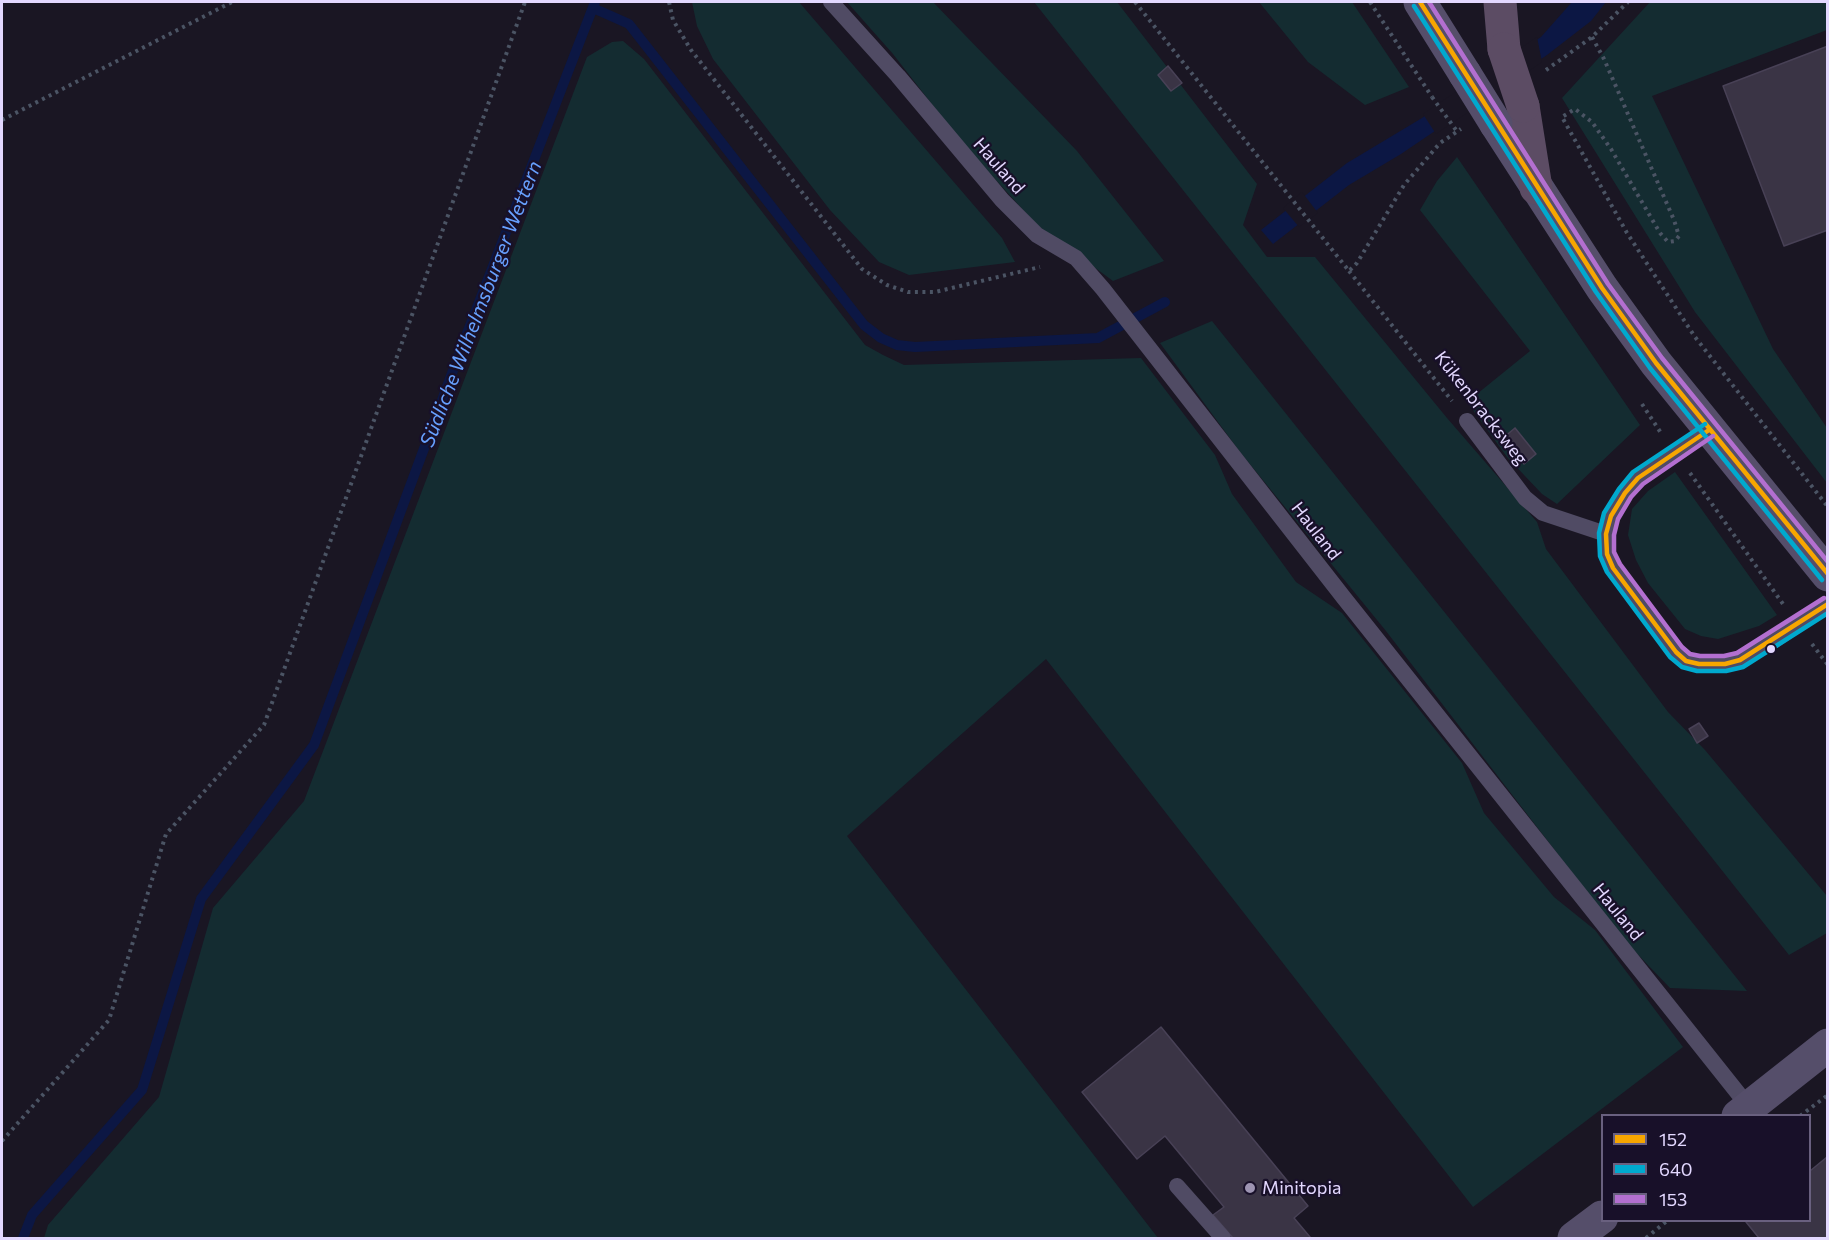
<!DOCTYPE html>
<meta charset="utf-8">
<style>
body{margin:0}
#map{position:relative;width:1829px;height:1240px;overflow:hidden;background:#1a1623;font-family:Commissioner,sans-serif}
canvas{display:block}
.frame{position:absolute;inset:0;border:3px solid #e3d8ff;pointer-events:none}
.legend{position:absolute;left:1601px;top:1114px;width:210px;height:108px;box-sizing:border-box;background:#181029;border:2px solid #69607f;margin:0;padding:8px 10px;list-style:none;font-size:18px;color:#e3d8ff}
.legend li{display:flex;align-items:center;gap:12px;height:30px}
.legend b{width:30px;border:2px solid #69607f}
</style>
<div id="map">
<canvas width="1829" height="1240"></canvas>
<div class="frame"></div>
<ul class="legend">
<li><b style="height:8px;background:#f7a600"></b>152</li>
<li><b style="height:8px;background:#00a9ce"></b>640</li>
<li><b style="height:8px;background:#b36fd0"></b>153</li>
</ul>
</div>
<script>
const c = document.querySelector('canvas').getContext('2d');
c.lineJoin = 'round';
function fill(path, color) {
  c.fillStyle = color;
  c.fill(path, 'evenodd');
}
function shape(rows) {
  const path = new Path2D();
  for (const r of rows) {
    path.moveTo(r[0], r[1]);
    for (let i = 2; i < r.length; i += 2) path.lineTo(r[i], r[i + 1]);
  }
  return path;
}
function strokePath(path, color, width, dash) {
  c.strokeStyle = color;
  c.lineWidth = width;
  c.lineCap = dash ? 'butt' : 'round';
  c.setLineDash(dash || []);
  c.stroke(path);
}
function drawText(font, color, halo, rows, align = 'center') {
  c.font = font + ' Commissioner,sans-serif';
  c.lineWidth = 4.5;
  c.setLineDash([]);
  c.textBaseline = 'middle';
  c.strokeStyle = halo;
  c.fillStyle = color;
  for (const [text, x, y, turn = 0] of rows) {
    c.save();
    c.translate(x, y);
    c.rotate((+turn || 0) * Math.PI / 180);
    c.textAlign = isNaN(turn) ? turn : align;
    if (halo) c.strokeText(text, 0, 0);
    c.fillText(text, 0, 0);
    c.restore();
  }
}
const green = shape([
 [692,2,799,2,1002,238,1015,262,909,275,879,262,830,210,713,59,697,26],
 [847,2,933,2,1077,151,1164,261,1113,281,1037,225,962,143,893,54],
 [1034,2,1117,2,1257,184,1243,225,1267,257,1315,257,1447,418,1537,522,1546,549,1668,712,1705,750,1827,896,1827,933,1789,955],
 [1259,2,1352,2,1409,87,1365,105,1308,62],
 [1650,2,1827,2,1827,30,1652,96,1773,349,1827,428,1827,483,1695,312,1562,98],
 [623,41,644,59,865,345,883,355,904,365,1141,358,1215,455,1232,494,1296,582,1342,613,1462,763,1484,813,1554,897,1595,930,1683,1047,1473,1207,1046,659,847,836,1158,1238,44,1238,48,1225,159,1097,213,908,304,801,587,57,612,42],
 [1457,157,1640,425,1557,504,1542,494,1507,457,1467,402,1530,351,1420,210,1437,181],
 [1212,321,1747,991,1670,988,1624,940,1386,631,1240,452,1160,343],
 [1675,472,1777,615,1759,626,1718,639,1701,636,1685,629,1648,583,1636,560,1628,535,1632,509,1648,491]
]);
const water = shape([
 [1572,2,1606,2,1591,21,1547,55,1401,154,1349,185,1273,244,1261,230,1347,163,1422,118,1541,37]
]);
const pier = shape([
 [1537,37,1542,62,1436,134,1423,114],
 [1302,192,1318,213,1299,227,1283,208]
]);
const stream = shape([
 [593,8,629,24,864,325,881,338,897,345,915,347,1098,338,1165,302],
 [23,1238,32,1215,142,1090,201,899,314,745,461,349,595,2]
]);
const building = shape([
 [1828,46,1828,230,1784,246,1723,86,1828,46],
 [1168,66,1182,83,1171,91,1158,75,1168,66],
 [1515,428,1536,454,1524,464,1503,438,1515,428],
 [1699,723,1708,736,1697,743,1689,729,1699,723],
 [1161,1027,1308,1206,1294,1218,1310,1237,1309,1238,1233,1238,1213,1215,1224,1207,1165,1136,1137,1159,1082,1092,1161,1027],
 [1827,1157,1828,1238,1759,1238,1746,1222,1748,1220,1810,1220,1810,1171,1827,1157]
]);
const path = shape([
 [669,2,673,20,691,50,862,269,887,285,908,292,935,292,1040,267],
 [1135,2,1349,271,1357,263,1404,185,1440,143,1461,129],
 [1370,2,1432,97],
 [1592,37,1604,59,1674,220,1679,236,1675,241,1668,242,1660,233,1611,149,1592,122,1575,109,1562,117,1627,233,1695,337,1828,507],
 [1546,70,1592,37,1628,2],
 [2,120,232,2],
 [1349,271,1452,401],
 [1642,404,1661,433],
 [1690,473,1783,604],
 [1812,644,1828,665],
 [1800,1116,1828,1095],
 [2,1141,109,1020,166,834,264,725,525,2],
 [1646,1238,1668,1220]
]);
const service = shape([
 [831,2,898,76,1002,200,1037,235,1076,258,1103,289,1344,598,1749,1107],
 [1467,421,1525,498,1543,513,1606,534],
 [1709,430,1638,478,1625,493,1611,516,1606,534,1607,554,1613,568,1676,652,1686,661,1699,664,1725,664,1740,660,1769,644,1828,604],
 [1177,1186,1223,1238]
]);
const secondary = shape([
 [1420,2,1465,74],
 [1496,124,1602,288,1656,363,1828,575],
 [1738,1116,1828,1045],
 [1574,1238,1602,1217]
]);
const trunk = shape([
 [1500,2,1504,49],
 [1523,106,1536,188]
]);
const pathBridge = shape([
 [1432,97,1456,130]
]);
const secondaryBridge = shape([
 [1465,74,1496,124]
]);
const trunkBridge = shape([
 [1504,49,1523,106]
]);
const bus1 = shape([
 [1420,2,1602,288,1656,363,1828,574],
 [1709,430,1638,478,1625,493,1611,516,1606,534,1607,554,1613,568,1676,652,1686,661,1699,664,1725,664,1740,660,1828,604]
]);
const bus2 = shape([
 [1414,6,1596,292,1650,368,1822,580],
 [1705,424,1633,472,1619,489,1604,513,1599,533,1600,556,1607,572,1670,657,1682,667,1697,671,1726,671,1743,667,1828,613]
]);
const bus3 = shape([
 [1429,2,1608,284,1662,358,1828,562],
 [1713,436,1643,484,1631,497,1618,519,1614,535,1614,552,1620,564,1682,647,1690,654,1700,656,1724,656,1737,653,1824,598]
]);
const markers = [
 [1771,649,5,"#e3d8ff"],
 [1250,1188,6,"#9d94b2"]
];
const streetNames = [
 ["Hauland",999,166,49],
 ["Kükenbracksweg",1481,408,52],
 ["Hauland",1316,531,52],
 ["Hauland",1618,912,51]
];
const poiNames = [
 ["Minitopia",1262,1188]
];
const waterNames = [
 ["Südliche Wilhelmsburger Wettern",481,304,-69]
];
fill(green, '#142c31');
fill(water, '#0c1744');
fill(pier, '#1a1623');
strokePath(stream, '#0c1744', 10);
fill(building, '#3a3445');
strokePath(building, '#484156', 1.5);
strokePath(path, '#4b5464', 4, [3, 4.5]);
strokePath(service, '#504b64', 16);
strokePath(secondary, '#554e6a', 33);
strokePath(trunk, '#5c4c64', 33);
strokePath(pathBridge, '#4b5464', 4, [3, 4.5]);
strokePath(secondaryBridge, '#554e6a', 33);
strokePath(trunkBridge, '#5c4c64', 33);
strokePath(bus1, '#f7a600', 4.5);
strokePath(bus2, '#00a9ce', 4.5);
strokePath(bus3, '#b36fd0', 4.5);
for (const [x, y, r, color] of markers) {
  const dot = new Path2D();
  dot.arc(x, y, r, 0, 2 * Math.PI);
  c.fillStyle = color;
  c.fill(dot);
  strokePath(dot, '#181029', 2);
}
drawText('18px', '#e3d8ff', '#181029', streetNames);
drawText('18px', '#e3d8ff', '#181029', poiNames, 'left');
drawText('italic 20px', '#67a0fe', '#181029', waterNames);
</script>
